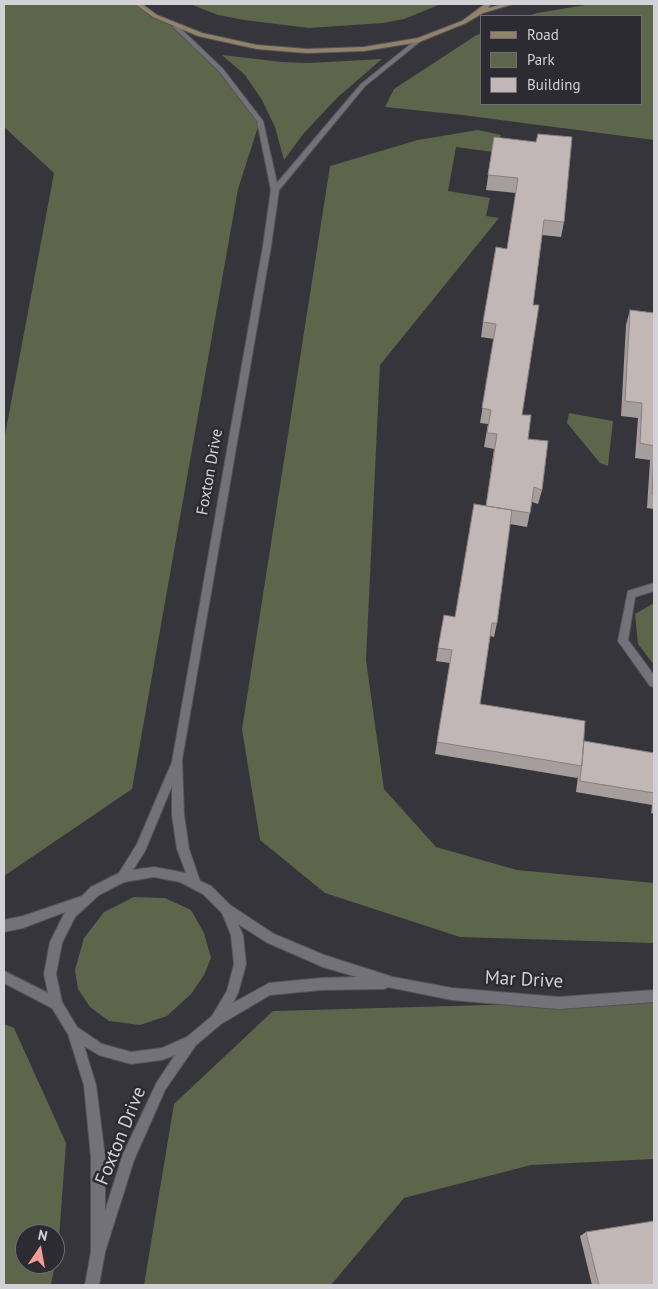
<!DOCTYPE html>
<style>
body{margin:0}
#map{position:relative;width:658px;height:1289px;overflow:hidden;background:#36353b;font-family:"PT Sans",sans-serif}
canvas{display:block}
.frame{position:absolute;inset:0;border:5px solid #d2d1d5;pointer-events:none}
.legend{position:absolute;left:480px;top:15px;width:162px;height:90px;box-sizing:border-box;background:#2c2b31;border:1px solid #6e6d73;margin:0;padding:6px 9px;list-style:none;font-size:15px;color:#d2d1d5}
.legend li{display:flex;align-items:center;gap:10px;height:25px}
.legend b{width:25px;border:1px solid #6e6d73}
.north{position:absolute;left:15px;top:1224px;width:50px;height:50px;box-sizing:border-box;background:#2c2b31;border:1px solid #6e6d73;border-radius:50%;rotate:12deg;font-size:14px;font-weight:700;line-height:20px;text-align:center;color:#d2d1d5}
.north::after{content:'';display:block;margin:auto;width:18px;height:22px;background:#f59c96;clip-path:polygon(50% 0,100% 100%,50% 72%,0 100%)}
</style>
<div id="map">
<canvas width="658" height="1289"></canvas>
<div class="frame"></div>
<ul class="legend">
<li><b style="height:6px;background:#91826a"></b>Road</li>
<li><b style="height:14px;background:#5d654a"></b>Park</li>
<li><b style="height:14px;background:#c1b7b6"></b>Building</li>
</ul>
<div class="north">N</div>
</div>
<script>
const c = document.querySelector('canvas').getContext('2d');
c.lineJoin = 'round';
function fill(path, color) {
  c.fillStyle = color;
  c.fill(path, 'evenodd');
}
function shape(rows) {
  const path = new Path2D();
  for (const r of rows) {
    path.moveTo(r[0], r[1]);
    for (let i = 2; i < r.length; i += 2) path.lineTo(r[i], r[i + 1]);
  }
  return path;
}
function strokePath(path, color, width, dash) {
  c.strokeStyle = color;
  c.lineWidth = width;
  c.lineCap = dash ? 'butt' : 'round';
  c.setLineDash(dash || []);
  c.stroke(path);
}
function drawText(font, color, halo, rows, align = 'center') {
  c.font = font + ' "PT Sans",sans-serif';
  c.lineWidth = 5;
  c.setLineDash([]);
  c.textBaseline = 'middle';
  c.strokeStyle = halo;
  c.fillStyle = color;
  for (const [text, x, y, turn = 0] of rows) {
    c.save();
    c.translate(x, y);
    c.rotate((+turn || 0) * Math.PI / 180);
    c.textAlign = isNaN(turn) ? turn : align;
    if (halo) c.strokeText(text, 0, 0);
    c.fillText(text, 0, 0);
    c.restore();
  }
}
const green = shape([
 [4,4,138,4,155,16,175,26,221,70,260,121,238,189,132,789,4,876,4,440,54,173,4,127],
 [190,4,441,4,404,19,383,23,309,28,244,20,218,15],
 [591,4,654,4,654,140,462,115,385,107,394,89,475,36,482,33,482,104,642,104,642,16,528,16,537,13],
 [222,55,282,62,309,63,382,59,337,98,304,133,284,160,275,127,262,100,245,75],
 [478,130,501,135,493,152,456,147,448,191,490,198,486,216,499,218,380,365,366,660,384,789,436,847,517,870,654,883,654,943,460,937,325,893,260,840,242,729,330,166,418,140],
 [569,413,613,421,608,466,600,463,567,423],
 [654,603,654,665,638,644,635,614],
 [134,897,165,898,191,910,204,933,211,958,204,975,191,994,167,1016,140,1025,109,1021,90,1007,78,989,75,970,84,938,104,912],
 [654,996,654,1159,531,1165,404,1198,331,1285,144,1285,174,1104,273,1011,559,1003],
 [4,1024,14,1028,66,1143,59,1238,55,1262,55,1234,25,1234,25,1264,55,1264,51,1285,4,1285]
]);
const minor = shape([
 [173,25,177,25,223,69,263,121,277,183,361,84,417,39,422,40,365,86,279,190,271,246,182,760,184,815,189,849,200,881,211,886,230,905,274,934,324,955,393,977,452,988,559,997,654,990,654,1002,559,1009,452,1000,388,987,384,989,321,990,270,995,221,1024,196,1045,165,1090,134,1160,105,1252,99,1285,85,1285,91,1252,91,1157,84,1085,68,1034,52,1008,4,983,4,971,48,993,44,974,50,942,65,912,23,928,4,932,4,920,23,916,82,896,91,887,119,873,137,844,172,762,263,246,271,190,257,121,219,71,173,27,173,25],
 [172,786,172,815,177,849,186,873,154,867,133,870,145,851,172,786],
 [154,877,180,882,203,894,222,913,231,935,234,964,227,991,212,1016,187,1037,162,1048,131,1052,102,1044,77,1027,62,1002,56,974,62,943,75,917,99,895,124,882,154,877],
 [238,924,266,942,323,967,357,977,321,978,269,983,233,1003,238,993,246,964,243,935,238,924],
 [84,1046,99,1055,131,1064,162,1060,175,1055,157,1082,123,1154,105,1211,105,1157,96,1085,84,1046],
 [654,583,654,591,635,597,628,640,654,675,654,687,650,686,618,641,628,591,654,583]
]);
const secondary = shape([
 [135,4,142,4,157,15,202,33,257,45,307,49,364,47,418,38,462,21,485,4,491,4,488,8,504,4,513,4,483,13,466,23,419,42,364,51,307,53,257,49,198,36,153,17,135,4]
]);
const wall = shape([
 [494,137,564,222,561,237,542,235,533,305,522,415,528,439,542,490,538,504,532,502,527,527,510,524,497,623,494,637,490,636,480,704,583,744,584,741,654,753,654,814,651,813,652,805,576,792,578,776,577,778,435,754,450,663,436,661,438,648,455,617,486,506,494,449,484,447,488,424,480,423,494,339,481,337,483,322,507,249,516,193,486,190],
 [630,310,654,313,654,509,647,508,650,460,635,458,638,418,621,416,626,325],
 [586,1232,654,1285,592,1285,580,1236]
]);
const building = shape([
 [538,134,572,137,564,222,544,220,533,305,539,305,522,415,531,415,528,439,548,441,542,490,534,487,530,513,486,506,497,434,487,433,491,410,482,408,496,324,483,322,496,247,507,249,518,178,488,175,494,137,536,142,538,134],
 [630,310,654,313,654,446,640,443,642,403,625,401,630,310],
 [654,456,654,494,652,494,654,456],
 [474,504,512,510,497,623,492,623,480,704,585,721,582,766,437,742,452,650,438,648,444,615,455,617,474,504],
 [584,741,654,753,654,793,580,781,584,741],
 [654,1221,654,1285,599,1285,586,1232,654,1221]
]);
const streetNames = [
 ["Foxton Drive",210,472,-80]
];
const nearStreetnames = [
 ["Mar Drive",524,980,3],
 ["Foxton Drive",121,1136,-68]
];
fill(green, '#5d654a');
strokePath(minor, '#545358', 2);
strokePath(secondary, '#545358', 2);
fill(minor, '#737279');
fill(secondary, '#91826a');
fill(wall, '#a69d9d');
fill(building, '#c1b7b6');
strokePath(building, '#87807f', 1);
drawText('16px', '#d2d1d5', '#2c2b31', streetNames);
drawText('19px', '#d2d1d5', '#2c2b31', nearStreetnames);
</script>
